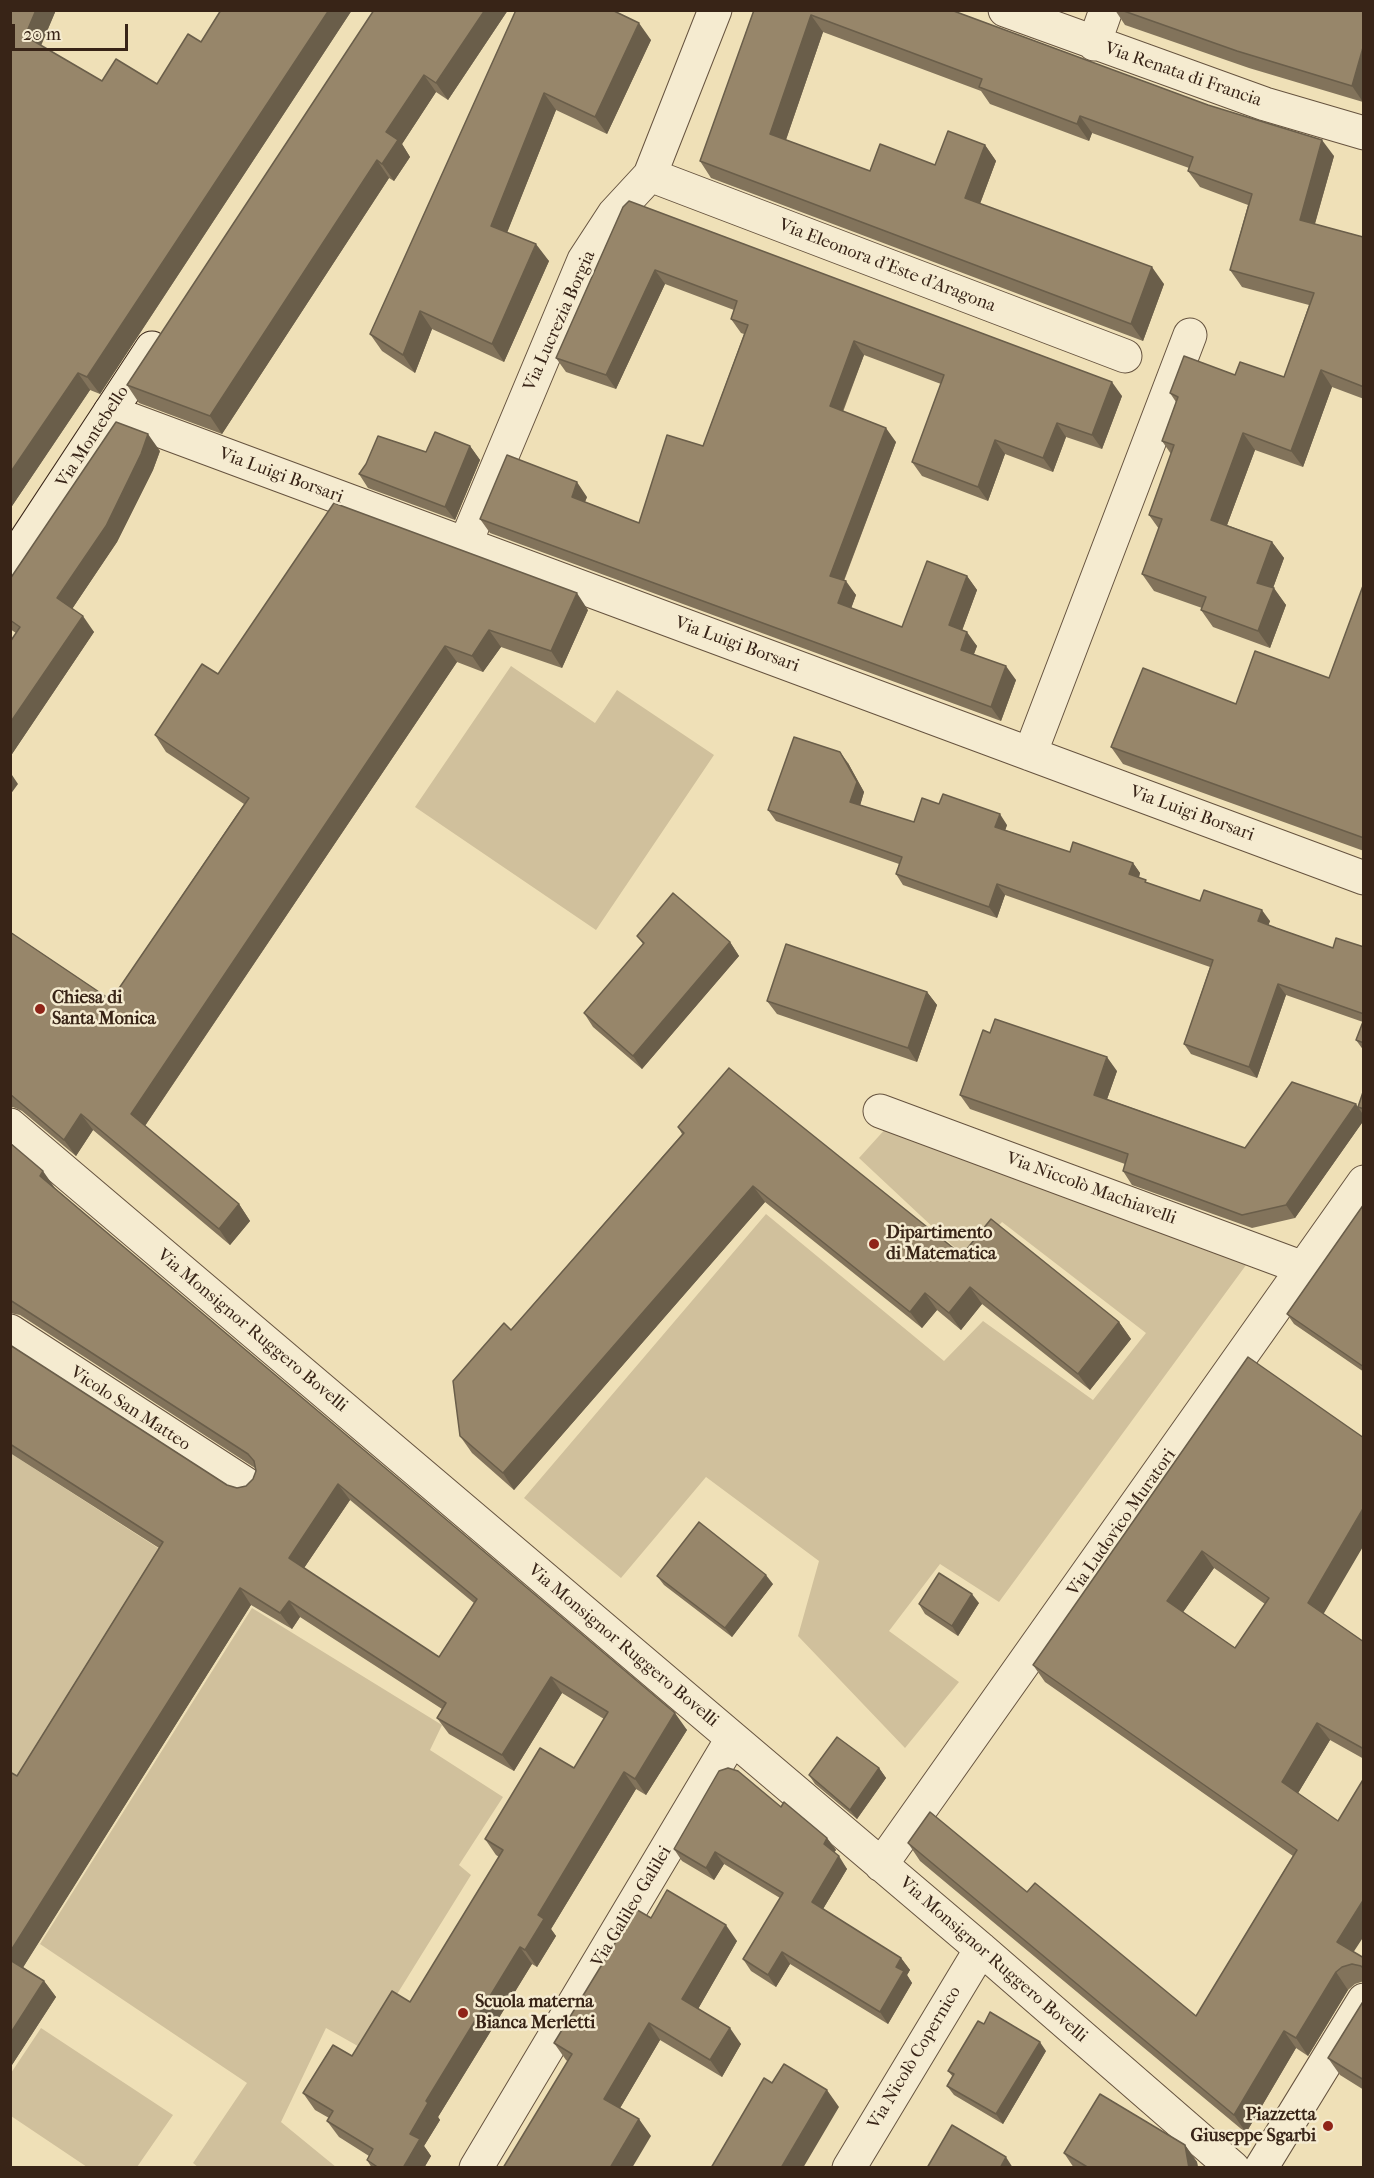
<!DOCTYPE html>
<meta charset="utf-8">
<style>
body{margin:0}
#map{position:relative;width:1374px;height:2178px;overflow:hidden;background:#efe0b7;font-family:"IM FELL French Canon",serif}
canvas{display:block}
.frame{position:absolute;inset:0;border:12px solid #382417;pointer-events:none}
.scale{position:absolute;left:12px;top:24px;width:116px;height:27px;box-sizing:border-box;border:3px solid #382417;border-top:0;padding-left:8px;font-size:18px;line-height:21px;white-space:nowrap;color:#382417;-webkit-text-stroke:4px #f5ebd0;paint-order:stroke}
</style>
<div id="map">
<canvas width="1374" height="2178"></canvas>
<div class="frame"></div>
<div class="scale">20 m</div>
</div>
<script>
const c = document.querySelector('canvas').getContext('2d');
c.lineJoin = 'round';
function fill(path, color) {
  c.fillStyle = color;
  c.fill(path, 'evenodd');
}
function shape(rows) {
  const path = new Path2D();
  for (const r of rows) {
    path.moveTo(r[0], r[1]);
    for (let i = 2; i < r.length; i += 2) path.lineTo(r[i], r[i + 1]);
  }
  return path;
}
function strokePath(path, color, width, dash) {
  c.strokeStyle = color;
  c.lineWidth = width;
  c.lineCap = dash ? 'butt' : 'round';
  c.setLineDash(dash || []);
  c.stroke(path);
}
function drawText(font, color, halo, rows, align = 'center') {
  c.font = font + ' "IM FELL French Canon",serif';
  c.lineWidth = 5;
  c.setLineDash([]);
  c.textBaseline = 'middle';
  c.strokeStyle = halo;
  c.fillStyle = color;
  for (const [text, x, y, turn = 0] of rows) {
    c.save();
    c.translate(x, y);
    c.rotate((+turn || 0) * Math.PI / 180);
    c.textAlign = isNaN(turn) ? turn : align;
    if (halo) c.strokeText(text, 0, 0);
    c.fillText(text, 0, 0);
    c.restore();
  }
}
const green = shape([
 [511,666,595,723,617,690,714,755,596,930,415,807],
 [888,1126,1249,1261,999,1602,940,1564,889,1631,959,1682,905,1748,798,1636,819,1561,706,1477,621,1578,524,1498,766,1214,944,1361,983,1321,1093,1400,1146,1333,1002,1222,968,1260,859,1158],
 [10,1453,175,1559,28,1792,11,1781],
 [252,1608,442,1725,430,1750,503,1797,459,1865,471,1875,363,2049,326,2028,281,2122,336,2167,199,2168,193,2163,247,2083,40,1944],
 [41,2028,173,2115,137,2167,87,2167,11,2116,11,2073]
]);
const street = shape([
 [1005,10,1265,104,1364,133],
 [1094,44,1106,10],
 [650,175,1125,356],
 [110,412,1364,878],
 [465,544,584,260,614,214,650,175,715,10],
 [1030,754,1190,335],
 [880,1111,1303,1268],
 [10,1125,981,1949,1233,2168],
 [10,1331,249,1486],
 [881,1865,1364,1182],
 [476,2168,732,1739],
 [849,2168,981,1949],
 [1261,2168,1364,2000]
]);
const secondary = shape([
 [10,564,152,348]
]);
const wall = shape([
 [10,10,56,10,41,46,102,81,157,84,201,42,221,10,352,10,100,394,90,390,10,509],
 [374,10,508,10,448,100,436,92,402,144,410,157,394,181,389,178,222,434,139,403,127,385],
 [516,10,651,40,607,134,556,110,507,232,549,261,504,362,432,329,415,373,382,351,370,334],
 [754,10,951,10,1334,156,1315,224,1363,237,1364,234,1364,399,1332,387,1303,467,1255,450,1227,525,1272,542,1284,558,1273,588,1286,605,1270,648,1213,627,1201,610,1202,608,1154,591,1142,574,1159,529,1149,515,1171,454,1162,441,1176,402,1170,393,1235,375,1284,377,1309,305,1242,287,1230,270,1248,205,1200,187,1188,171,1189,168,1092,133,1089,141,990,104,981,91,823,32,786,140,870,171,935,165,985,145,996,161,980,204,1164,284,1143,341,711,178,700,161],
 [1115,10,1364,10,1363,102,1249,68,1125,25],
 [623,207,1122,396,1102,449,1066,437,1053,472,1005,454,988,501,922,476,912,462,941,384,864,355,843,412,896,442,844,581,856,595,851,608,902,627,967,576,977,590,962,630,977,646,974,654,1016,680,1001,721,490,533,480,519,587,497,585,502,639,523,703,446,744,334,741,333,731,319,734,310,665,284,616,389,566,372,556,358],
 [470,446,480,460,455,520,368,488,359,474],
 [160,451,153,470,117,542,72,609,94,632,10,757,10,642,16,633,10,629,10,579],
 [1364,583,1364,851,1123,764,1111,747,1236,704,1329,678],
 [588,610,562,668,501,647,483,672,457,662,145,1126,239,1204,250,1221,230,1245,93,1130,76,1156,22,1111,13,1107,10,1107,10,932,111,1000,244,804,166,752,155,735,218,674],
 [848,763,864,792,860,805,914,822,1007,825,1005,830,1070,852,1133,863,1140,873,1139,878,1148,883,1200,901,1270,921,1268,925,1333,948,1364,947,1364,1051,1356,1040,1363,1022,1286,995,1257,1078,1191,1054,1184,1044,1210,967,1005,895,997,918,903,885,896,874,899,864,776,821,768,810],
 [637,936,730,942,739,956,642,1069,593,1027,584,1013,643,944],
 [927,992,937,1005,917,1062,777,1014,767,1001],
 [1117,1071,1107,1099,1245,1148,1358,1107,1364,1089,1364,1120,1295,1218,1252,1228,1132,1185,1123,1171,1125,1164,970,1109,960,1095],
 [678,1127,962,1255,1119,1322,1131,1339,1090,1390,982,1304,961,1330,937,1310,922,1328,765,1202,514,1490,472,1453,460,1436,511,1330,682,1134],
 [10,1143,55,1188,687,1730,646,1795,636,1789,551,1929,556,1936,537,1967,532,1964,438,2117,440,2120,424,2146,431,2156,424,2168,372,2168,367,2160,369,2156,339,2137,327,2121,329,2118,315,2110,303,2093,352,2056,410,2002,499,1857,496,1855,485,1839,574,1768,604,1719,562,1693,514,1771,449,1734,437,1718,442,1709,300,1617,292,1629,251,1605,23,1967,44,1981,56,1997,10,2068,17,1776,159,1548,10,1453,10,1345,227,1485,237,1488,246,1486,253,1479,256,1471,255,1468,20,1315,10,1313],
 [350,1500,474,1603,439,1657,304,1568],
 [1364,1204,1364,1372,1294,1324,1287,1314],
 [1248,1357,1324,1614,1364,1642,1364,1759,1330,1740,1298,1793,1354,1952,1364,1958,1364,1981,1355,1984,1348,1990,1308,2056,1296,2048,1246,2133,920,1861,908,1843,1027,1892,1196,2016,1293,1856,1045,1682,1033,1665],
 [1214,1568,1265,1604,1235,1648,1183,1612],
 [657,1576,773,1584,732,1637,664,1585],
 [979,1603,958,1636,925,1614,919,1604],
 [879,1768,886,1778,857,1819,815,1784,809,1775],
 [781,1807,827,1838,836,1850,834,1852,847,1869,823,1909,901,1958,910,1970,907,1975,912,1983,888,2024,790,1964,776,1987,751,1971,743,1959,780,1898,724,1864,714,1880,682,1861,674,1849],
 [651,1918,737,1941,698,2009,741,2044,722,2077,660,2040,620,2108,651,2136,566,2060,554,2043],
 [1364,2000,1364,2090,1340,2075,1328,2058],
 [1046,2051,1003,2124,954,2095,947,2086,953,2077,948,2071],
 [1185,2145,1197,2162,1198,2168,1074,2168,1064,2153]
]);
const shadedWall = shape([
 [36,10,56,10,37,54,25,36],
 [329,10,352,10,100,394,87,377],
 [485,10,508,10,448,100,436,83],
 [811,15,823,32,782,151,770,134],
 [639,23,651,40,607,134,595,117],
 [1364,44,1364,101,1363,102,1352,86],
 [424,75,436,92,402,144,410,157,394,181,382,164,386,132],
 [544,93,556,110,503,243,491,226],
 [1080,116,1092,133,1089,141,1077,124],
 [1322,140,1334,156,1311,237,1300,220],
 [985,145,996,161,976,214,965,198],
 [377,160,389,178,222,434,210,416],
 [536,244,549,261,504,362,492,344],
 [1152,267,1164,284,1143,341,1131,324],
 [655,270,665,284,616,389,606,375],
 [420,311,432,329,415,373,403,355],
 [854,341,864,355,839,420,830,406],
 [1321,370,1332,387,1303,467,1291,451],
 [78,373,90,390,10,509,10,473],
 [1112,382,1122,396,1102,449,1092,435],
 [1057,423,1066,437,1053,472,1043,458],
 [886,428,896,442,840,590,830,576],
 [1243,433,1255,450,1223,536,1211,520],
 [148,434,160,451,153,470,117,542,68,615,57,598],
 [995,440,1005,454,988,501,978,487],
 [470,446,480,460,455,520,445,507],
 [577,482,587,497,581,511,572,497],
 [1272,542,1284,558,1269,599,1257,583],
 [967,576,977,590,959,639,949,625],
 [846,581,856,595,848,617,838,603],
 [1274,588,1286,605,1270,648,1258,631],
 [577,593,588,610,562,668,551,651],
 [83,616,94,632,10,757,10,723],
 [489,630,501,647,483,672,472,656],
 [967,632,977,646,970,664,961,650],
 [445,646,457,662,142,1130,131,1114],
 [1006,666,1016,680,1001,721,991,707],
 [840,752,848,763,864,792,858,813,850,802],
 [10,772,18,784,10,795],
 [1000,814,1007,825,1003,837,995,827],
 [1133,863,1140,873,1136,885,1129,874],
 [997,884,1005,895,997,918,989,907],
 [1262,910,1270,921,1266,932,1258,921],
 [730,942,739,956,642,1069,633,1056],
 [1278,984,1286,995,1257,1078,1249,1067],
 [927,992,937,1005,917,1062,908,1048],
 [1107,1057,1117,1071,1104,1108,1094,1095],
 [1356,1104,1364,1116,1364,1120,1295,1218,1286,1205],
 [81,1114,93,1130,76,1156,64,1140],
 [43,1171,55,1188,40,1176],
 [753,1186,765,1202,514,1490,503,1473],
 [239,1204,250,1221,230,1245,219,1229],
 [970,1287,982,1304,961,1330,949,1313],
 [925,1293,937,1310,922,1328,910,1312],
 [1119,1322,1131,1339,1090,1390,1078,1374],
 [338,1484,350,1500,300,1574,289,1558],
 [1364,1507,1364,1545,1320,1620,1308,1603],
 [1202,1551,1214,1568,1179,1618,1167,1601],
 [766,1575,773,1584,732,1637,725,1628],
 [240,1588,251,1605,19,1974,10,1963,10,1952],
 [972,1594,979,1603,958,1636,952,1626],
 [289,1601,300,1617,292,1629,280,1613],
 [551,1677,562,1693,514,1771,502,1755],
 [675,1713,687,1730,646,1795,635,1779],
 [1317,1723,1330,1740,1294,1800,1282,1782],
 [879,1768,886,1778,857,1819,850,1810],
 [624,1772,636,1789,551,1929,556,1936,537,1967,525,1950,538,1915],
 [827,1838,836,1850,832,1856,824,1844],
 [715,1852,724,1864,714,1880,706,1868],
 [839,1856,847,1869,820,1914,812,1902],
 [1364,1899,1364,1936,1349,1959,1337,1942],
 [726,1925,737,1941,694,2016,682,1999],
 [520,1947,532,1964,438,2117,440,2120,424,2146,431,2156,424,2168,403,2168,410,2134,426,2101],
 [782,1952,790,1964,776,1987,768,1975],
 [901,1958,910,1970,907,1975,912,1983,888,2024,880,2012,896,1967],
 [1336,1972,1348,1990,1308,2056,1296,2038],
 [44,1981,56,1997,10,2068,10,2034],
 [649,2023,660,2040,616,2115,604,2099],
 [730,2028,741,2044,722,2077,710,2060],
 [1284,2031,1296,2048,1246,2133,1234,2115],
 [1040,2042,1046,2051,1003,2124,996,2114],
 [827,2090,839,2107,803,2168,781,2168],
 [639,2119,651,2136,632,2168,610,2168],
 [1185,2145,1197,2162,1198,2168,1189,2168],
 [1006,2157,1013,2168,1000,2168]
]);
const building = shape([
 [10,10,36,10,25,36,102,81,116,59,157,84,188,34,201,42,221,10,329,10,87,377,78,373,10,473,10,10],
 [374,10,485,10,436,83,424,75,386,132,398,140,382,164,377,160,210,416,127,385,374,10],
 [516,10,612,10,639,23,595,117,544,93,491,226,536,244,492,344,420,311,403,355,370,334,516,10],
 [754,10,951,10,1208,105,1322,140,1300,220,1363,237,1364,234,1364,387,1321,370,1291,451,1243,433,1211,520,1272,542,1257,583,1274,588,1258,631,1201,610,1206,597,1142,574,1162,519,1149,515,1174,445,1162,441,1178,397,1170,393,1184,356,1235,375,1240,362,1284,377,1314,293,1230,270,1252,194,1188,171,1193,157,1080,116,1077,124,979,87,982,79,811,15,770,134,870,171,880,144,935,165,948,131,985,145,965,198,1152,267,1131,324,700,161,754,10],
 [1121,10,1364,10,1364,44,1352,86,1237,51,1121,10],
 [629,201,1112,382,1092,435,1057,423,1043,458,995,440,978,487,912,462,944,375,854,341,830,406,886,428,830,576,846,581,838,603,902,627,927,561,967,576,949,625,967,632,961,650,1006,666,991,707,480,519,507,455,577,482,572,497,639,523,667,435,703,446,748,325,731,319,737,301,655,270,606,375,556,358,623,207,629,201],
 [116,422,148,434,141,454,106,526,57,598,83,616,10,723,10,642,20,627,10,620,10,579,116,422],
 [435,432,470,446,445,507,359,474,366,464,378,436,426,452,435,432],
 [334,503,577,593,551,651,489,630,472,656,445,646,131,1114,239,1204,219,1229,81,1114,64,1140,10,1094,10,932,111,1000,249,798,155,735,202,664,218,674,334,503],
 [1364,583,1364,838,1111,747,1143,668,1236,704,1255,651,1329,678,1364,583],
 [794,737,840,752,857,782,850,802,914,822,922,798,939,804,943,794,1000,814,995,827,1070,852,1073,842,1133,863,1129,874,1146,880,1145,882,1200,901,1204,890,1262,910,1258,921,1276,928,1333,948,1336,938,1364,947,1364,1014,1278,984,1249,1067,1184,1044,1213,960,997,884,989,907,896,874,902,857,768,810,794,737],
 [673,893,730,942,633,1056,584,1013,644,943,637,936,673,893],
 [786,944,927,992,908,1048,767,1001,786,944],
 [995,1019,1107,1057,1094,1095,1245,1148,1292,1082,1356,1104,1286,1205,1242,1215,1123,1171,1128,1154,960,1095,983,1030,990,1033,995,1019],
 [1364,1019,1364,1043,1356,1040,1364,1019],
 [729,1068,962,1255,991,1219,1119,1322,1078,1374,970,1287,949,1313,925,1293,910,1312,753,1186,503,1473,460,1436,453,1381,504,1323,511,1330,684,1133,678,1127,729,1068],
 [1364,1089,1364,1109,1358,1107,1364,1089],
 [10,1143,43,1171,40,1176,675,1713,635,1779,624,1772,538,1915,544,1919,525,1950,520,1947,426,2101,428,2103,410,2134,420,2139,403,2168,379,2168,367,2160,373,2149,327,2121,333,2111,303,2093,333,2045,352,2056,392,1991,410,2002,503,1850,485,1839,540,1748,574,1768,608,1712,551,1677,502,1755,437,1718,446,1703,289,1601,280,1613,240,1588,10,1952,10,1772,17,1776,163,1542,10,1444,10,1345,227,1485,237,1488,246,1486,253,1479,256,1471,254,1461,248,1454,10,1300,10,1143],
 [338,1484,477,1599,439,1657,289,1558,338,1484],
 [1364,1204,1364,1367,1287,1314,1364,1204],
 [1248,1357,1364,1438,1364,1507,1308,1603,1364,1642,1364,1749,1317,1723,1282,1782,1338,1821,1364,1778,1364,1899,1337,1942,1364,1958,1364,1969,1361,1966,1352,1964,1342,1967,1336,1972,1296,2038,1284,2031,1234,2115,908,1843,930,1812,1027,1892,1035,1883,1196,2016,1297,1850,1033,1665,1248,1357],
 [1202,1551,1269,1598,1235,1648,1167,1601,1202,1551],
 [699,1522,766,1575,725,1628,657,1576,699,1522],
 [939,1573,972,1594,952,1626,919,1604,939,1573],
 [837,1737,879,1768,850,1810,809,1775,837,1737],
 [728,1768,738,1771,781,1807,784,1802,827,1838,824,1844,839,1856,812,1902,901,1958,896,1967,904,1971,880,2012,782,1952,768,1975,743,1959,783,1893,715,1852,706,1868,674,1849,719,1771,728,1768],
 [667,1890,726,1925,682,1999,730,2028,710,2060,649,2023,604,2099,639,2119,610,2168,503,2168,572,2054,554,2043,620,1935,634,1908,651,1918,667,1890],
 [10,1960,44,1981,10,2034,10,1960],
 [1364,2000,1364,2080,1328,2058,1364,2000],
 [990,2012,1040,2042,996,2114,947,2086,954,2074,948,2071,978,2021,984,2024,990,2012],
 [784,2064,827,2090,781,2168,711,2168,764,2078,772,2083,784,2064],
 [1100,2094,1185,2145,1189,2168,1089,2168,1064,2153,1100,2094],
 [952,2125,1006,2157,1000,2168,927,2168,952,2125]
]);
const markers = [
 [40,1009,6,"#8f2418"],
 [874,1244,6,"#8f2418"],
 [463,2013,6,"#8f2418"],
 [1328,2126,6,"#8f2418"]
];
const streetNames = [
 ["Via Renata di Francia",1183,75,19],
 ["Via Eleonora d'Este d'Aragona",887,266,21],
 ["Via Lucrezia Borgia",560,321,-66],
 ["Via Montebello",93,437,-57],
 ["Via Luigi Borsari",281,476,20],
 ["Via Luigi Borsari",737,645,20],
 ["Via Luigi Borsari",1192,814,20],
 ["Via Niccolò Machiavelli",1091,1189,20],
 ["Via Monsignor Ruggero Bovelli",252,1331,40],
 ["Vicolo San Matteo",130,1409,33],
 ["Via Ludovico Muratori",1122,1523,-55],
 ["Via Monsignor Ruggero Bovelli",623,1646,40],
 ["Via Galileo Galilei",632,1907,-59],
 ["Via Monsignor Ruggero Bovelli",993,1960,41],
 ["Via Nicolò Copernico",915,2058,-59]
];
const poiNames = [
 ["Chiesa di",52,999],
 ["Santa Monica",52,1020],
 ["Dipartimento",886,1234],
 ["di Matematica",886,1255],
 ["Scuola materna",475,2003],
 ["Bianca Merletti",475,2024],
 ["Piazzetta",1316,2116,"right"],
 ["Giuseppe Sgarbi",1316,2137,"right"]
];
fill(green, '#d0c09c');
strokePath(street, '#66533f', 35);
strokePath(secondary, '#382417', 35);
strokePath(street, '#f5ebd0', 33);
strokePath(secondary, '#f5ebd0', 33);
fill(wall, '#82735b');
fill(shadedWall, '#6a5e4a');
fill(building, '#97866a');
strokePath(building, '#6a5e4a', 1.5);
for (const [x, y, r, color] of markers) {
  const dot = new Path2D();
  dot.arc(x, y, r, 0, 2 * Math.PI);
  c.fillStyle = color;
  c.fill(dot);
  strokePath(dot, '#f5ebd0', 2);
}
drawText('18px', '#382417', '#f5ebd0', streetNames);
drawText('bold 18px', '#382417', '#f5ebd0', poiNames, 'left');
</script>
